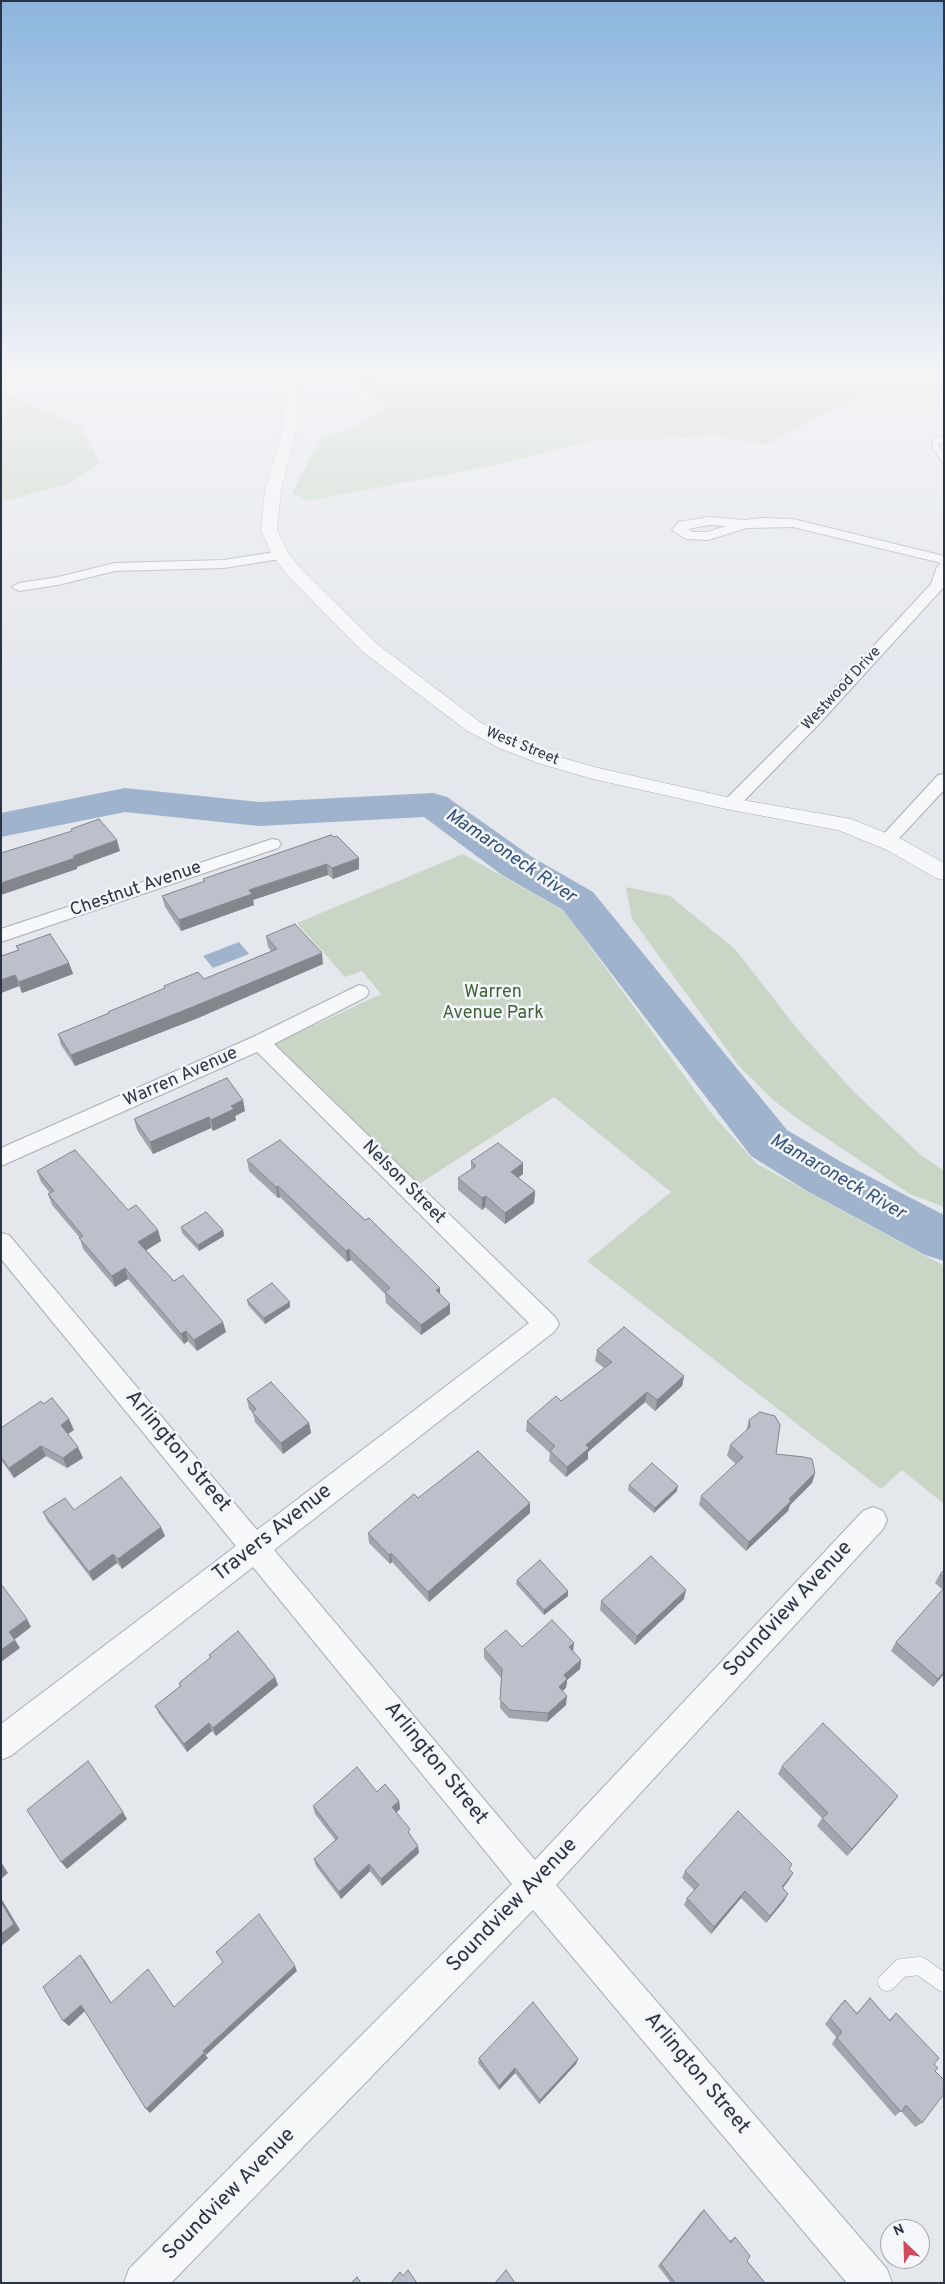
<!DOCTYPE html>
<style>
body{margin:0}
#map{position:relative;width:945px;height:2284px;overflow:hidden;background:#e4e7ec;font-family:Overpass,sans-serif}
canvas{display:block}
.frame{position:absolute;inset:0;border:2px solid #2b3445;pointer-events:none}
.north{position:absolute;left:880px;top:2219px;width:50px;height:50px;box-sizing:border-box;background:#f4f6f9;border:1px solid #a4a8b1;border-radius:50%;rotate:336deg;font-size:14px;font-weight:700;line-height:20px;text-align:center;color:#2b3445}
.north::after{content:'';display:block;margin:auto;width:18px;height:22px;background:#d1495b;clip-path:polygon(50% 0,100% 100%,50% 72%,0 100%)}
</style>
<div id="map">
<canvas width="945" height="2284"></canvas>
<div class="frame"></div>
<div class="north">N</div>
</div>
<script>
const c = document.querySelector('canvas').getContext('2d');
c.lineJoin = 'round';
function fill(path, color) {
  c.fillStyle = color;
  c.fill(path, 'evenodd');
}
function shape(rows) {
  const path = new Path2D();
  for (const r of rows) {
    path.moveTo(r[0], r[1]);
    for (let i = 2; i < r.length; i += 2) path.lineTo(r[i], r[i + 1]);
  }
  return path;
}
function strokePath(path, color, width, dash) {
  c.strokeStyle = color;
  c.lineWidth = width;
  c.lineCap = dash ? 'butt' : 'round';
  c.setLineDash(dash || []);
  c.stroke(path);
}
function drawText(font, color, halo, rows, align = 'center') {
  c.font = font + ' Overpass,sans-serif';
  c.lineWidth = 5;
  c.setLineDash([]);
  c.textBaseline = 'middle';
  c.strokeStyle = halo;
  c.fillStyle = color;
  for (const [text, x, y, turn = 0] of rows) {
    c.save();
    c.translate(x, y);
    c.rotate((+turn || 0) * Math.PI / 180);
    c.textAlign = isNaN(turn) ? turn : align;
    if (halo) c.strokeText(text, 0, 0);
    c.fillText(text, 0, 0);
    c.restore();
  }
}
const green = shape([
 [1,370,6,370,10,395,80,426,99,463,69,484,1,502],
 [413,370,944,370,944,394,858,398,767,444,715,437,592,441,485,467,308,501,292,493,319,440,351,429,386,406,351,382],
 [463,854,564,911,712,1114,757,1164,944,1266,944,1504,902,1470,881,1489,587,1261,671,1192,554,1097,419,1184,274,1044,381,994,362,971,345,977,297,923],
 [626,887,670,896,735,949,799,1031,853,1091,921,1155,944,1171,944,1207,910,1194,805,1124,773,1100,739,1066,632,919]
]);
const water = shape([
 [239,942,249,954,213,968,203,956]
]);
const river = shape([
 [125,788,259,802,433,793,447,797,532,857,593,892,787,1130,843,1163,944,1215,944,1261,925,1255,807,1191,751,1156,563,910,502,875,424,817,259,826,125,812,1,837,1,813,125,788]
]);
const serviceFar1 = shape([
 [944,439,936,441,935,446,944,459]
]);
const service = shape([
 [887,1982,901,1968,920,1966,944,1983]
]);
const minor = shape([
 [709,517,745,520,761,518,793,519,944,556,943,588,818,725,737,808,731,809,725,808,722,804,725,800,806,719,931,584,937,567,941,563,793,527,747,528,708,540,686,539,672,530,679,522,709,517],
 [709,525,726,526,707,532,693,532,688,529,709,525],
 [281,551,286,552,288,555,286,558,224,568,115,571,58,585,19,591,12,587,19,583,58,577,115,563,224,560,281,551],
 [944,774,944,790,892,846,880,846,877,842,880,838,938,775,944,774],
 [272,839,278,840,281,844,278,848,1,942,1,929,272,839],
 [359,985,366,987,369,992,366,997,274,1044,555,1317,559,1324,555,1331,274,1550,535,1860,863,1511,873,1507,883,1511,887,1520,883,1529,556,1885,887,2269,892,2283,847,2283,533,1910,171,2283,124,2283,129,2269,512,1884,253,1567,12,1755,1,1760,1,1724,236,1546,1,1259,1,1233,9,1235,257,1530,529,1323,257,1052,1,1166,1,1148,253,1037,359,985]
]);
const tertiary = shape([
 [278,370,292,370,300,387,297,428,281,490,277,530,289,554,301,569,377,644,480,722,513,740,552,755,598,768,731,798,851,819,903,840,944,863,944,880,936,878,887,850,838,830,731,810,593,779,538,763,499,748,466,730,363,652,289,577,272,555,261,530,265,490,283,428,286,387,278,370]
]);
const wall = shape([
 [331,835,359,869,333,879,328,875,253,900,254,905,181,931,165,907,162,896,204,882,203,879],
 [266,936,323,964,198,1018,75,1066,61,1045,58,1034,109,1014,108,1012,164,989,164,986,204,979,271,951,268,947],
 [16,946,69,963,73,974,22,993,19,986,1,993,18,950],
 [245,1111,235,1116,236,1120,213,1131,211,1128,153,1154,137,1130,134,1119],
 [247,1160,440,1294,450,1304,450,1314,421,1335,386,1303,385,1294,351,1260,347,1262,280,1197,278,1198,249,1171],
 [471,1161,523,1174,518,1178,535,1191,534,1203,505,1224,485,1207,482,1210,458,1190,458,1178,471,1170],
 [37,1171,128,1210,158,1230,161,1241,146,1250,174,1281,226,1332,197,1351,188,1341,184,1344,128,1279,115,1287,83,1249,80,1238,52,1205,48,1194,50,1193,41,1182],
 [181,1227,223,1230,224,1236,199,1251,182,1233],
 [247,1300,290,1302,290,1307,265,1324,248,1305],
 [597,1350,684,1376,682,1386,655,1411,645,1402,588,1452,588,1459,566,1477,549,1461,550,1453,526,1431,527,1421,561,1401,604,1368,595,1361],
 [247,1399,309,1423,311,1433,283,1454,255,1422,253,1413,249,1409],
 [749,1420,776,1454,815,1473,812,1483,790,1505,788,1511,746,1551,699,1505,701,1496,736,1464,727,1456,730,1445,746,1431],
 [1,1428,74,1430,67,1434,83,1458,67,1468,46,1456,14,1478,1,1460],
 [629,1485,677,1491,654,1513,628,1490],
 [418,1498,530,1513,429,1602,392,1562,390,1564,369,1543,368,1533],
 [74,1510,165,1536,122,1569,117,1563,93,1581,48,1522,43,1512],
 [944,1570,944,1674,933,1687,891,1651,896,1642,943,1590,935,1583,940,1574],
 [517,1580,568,1591,568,1596,544,1615,516,1584],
 [684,1599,635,1645,600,1610,601,1601],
 [522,1647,573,1651,581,1660,580,1669,567,1680,566,1688,563,1691,566,1705,547,1722,509,1718,500,1708,501,1678,484,1658,484,1649],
 [209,1655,278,1685,216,1736,212,1731,187,1752,159,1714,155,1706,180,1686,179,1683,210,1658],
 [782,1766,898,1796,892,1804,847,1856,817,1826,822,1818,778,1774],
 [377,1792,399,1801,400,1809,396,1812,411,1836,419,1853,382,1886,370,1871,341,1899,316,1866,314,1859,335,1840,315,1814,313,1806],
 [789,1869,793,1873,783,1888,788,1894,784,1901,766,1923,741,1898,711,1934,684,1905,687,1898,694,1890,682,1878,685,1871],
 [870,1998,889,2020,896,2013,934,2064,935,2071,922,2123,915,2127,901,2111,895,2116,832,2044,836,2037,825,2024,840,2005,845,2000,857,2013],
 [479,2058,578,2059,576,2064,539,2104,515,2073,499,2090,478,2063],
 [704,2210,729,2241,731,2240,735,2237,747,2261,765,2283,671,2283,658,2266,701,2212]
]);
const shadedWall = shape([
 [117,840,120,851,77,867,77,869,1,895,1,883],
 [359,858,359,869,333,879,332,868],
 [327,864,328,875,253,900,254,905,181,931,179,920,249,890],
 [322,953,323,964,198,1018,75,1066,71,1055],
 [69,963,73,974,22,993,19,982],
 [15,975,19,986,1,993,1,980],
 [243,1100,245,1111,235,1116,236,1120,213,1131,211,1120,231,1106],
 [209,1117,211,1128,153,1154,150,1142],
 [523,1163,523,1174,510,1183,511,1172],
 [278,1186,280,1197,278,1198,276,1187],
 [535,1191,534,1203,505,1224,505,1213],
 [486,1196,485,1207,482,1210,482,1198],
 [158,1230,161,1241,142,1253,138,1242],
 [223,1230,224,1236,199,1251,198,1245],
 [349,1249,351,1260,347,1262,346,1251],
 [125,1268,128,1279,115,1287,112,1276],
 [440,1288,440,1299,436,1290],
 [290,1302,290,1307,265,1324,264,1318],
 [450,1304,450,1314,421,1335,421,1325],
 [223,1322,226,1332,197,1351,194,1340],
 [186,1331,188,1341,184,1344,181,1334],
 [684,1376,682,1386,655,1411,657,1400],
 [647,1392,645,1402,588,1452,588,1459,566,1477,567,1467,586,1445],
 [69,1419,74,1430,65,1436,61,1425],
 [309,1423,311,1433,283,1454,281,1443],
 [41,1446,46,1456,14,1478,9,1468],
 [78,1447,83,1458,67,1468,63,1458],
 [815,1473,812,1483,790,1505,788,1511,746,1551,749,1542],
 [678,1486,677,1491,654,1513,655,1508],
 [530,1503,530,1513,429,1602,428,1592],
 [161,1527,165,1536,122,1569,118,1559],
 [391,1553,392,1562,390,1564,389,1555],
 [113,1554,117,1563,93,1581,89,1572],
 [686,1590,684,1599,635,1645,637,1636],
 [568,1591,568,1596,544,1615,544,1610],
 [27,1619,31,1627,14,1640,9,1632],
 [15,1640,20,1648,1,1662,1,1650],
 [574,1643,573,1652,569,1647],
 [581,1660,580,1669,567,1680,566,1688,557,1695,559,1687,564,1675],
 [944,1672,944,1674,933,1687,938,1679],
 [275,1677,278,1685,216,1736,213,1728],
 [567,1696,566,1705,547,1722,548,1713],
 [209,1723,212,1731,187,1752,184,1744],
 [898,1796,892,1804,847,1856,852,1849],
 [399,1801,400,1809,394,1815,392,1807],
 [123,1812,127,1819,67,1869,61,1862],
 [418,1846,419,1853,382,1886,381,1879],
 [1,1862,8,1873,1,1879],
 [369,1864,370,1871,341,1899,339,1892],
 [793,1873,789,1880,778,1894,782,1887],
 [745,1891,741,1898,711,1934,714,1927],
 [788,1894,784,1901,766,1923,770,1916],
 [1,1898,20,1930,1,1946],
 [80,1955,85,1961,115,2009,111,2003],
 [295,1966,297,1971,206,2055,203,2051],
 [81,2005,86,2010,69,2026,63,2021],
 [204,2053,208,2058,150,2113,146,2109],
 [578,2059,576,2064,539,2104,540,2100],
 [515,2068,515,2073,499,2090,499,2086]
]);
const building = shape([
 [99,819,117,840,73,856,75,858,1,883,1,853,72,831,71,829,99,819],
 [331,835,334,837,337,836,359,858,332,868,327,864,249,890,252,894,179,920,162,896,205,881,203,879,331,835],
 [295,924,322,953,195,1006,71,1055,58,1034,109,1013,108,1012,165,988,164,986,198,972,204,979,277,949,266,936,295,924],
 [50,934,69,963,19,982,15,975,1,980,1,956,19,950,16,946,50,934],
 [227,1078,243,1100,231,1106,234,1109,211,1120,209,1117,150,1142,134,1119,227,1078],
 [280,1140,365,1220,369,1218,440,1288,436,1290,450,1304,421,1325,385,1292,390,1288,349,1249,346,1251,278,1186,276,1187,247,1160,280,1140],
 [498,1143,523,1163,511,1172,535,1191,505,1213,486,1196,482,1198,458,1178,476,1166,471,1161,498,1143],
 [75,1150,128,1210,136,1205,158,1230,138,1242,174,1281,183,1275,223,1322,194,1340,186,1331,181,1334,125,1268,112,1276,79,1238,83,1236,48,1194,54,1191,37,1171,75,1150],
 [206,1212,223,1230,198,1245,181,1227,206,1212],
 [272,1283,290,1302,264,1318,247,1300,272,1283],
 [624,1327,684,1376,657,1400,647,1392,586,1445,589,1448,567,1467,550,1451,555,1446,527,1421,556,1396,561,1401,612,1362,597,1350,624,1327],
 [271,1382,309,1423,281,1443,252,1412,256,1409,247,1399,271,1382],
 [52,1398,69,1419,61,1425,78,1447,63,1458,41,1446,9,1468,1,1457,1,1428,41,1401,43,1404,52,1398],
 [760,1412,775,1416,780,1425,776,1454,804,1457,812,1459,815,1473,789,1499,791,1501,749,1542,701,1496,743,1457,730,1445,750,1427,749,1420,760,1412],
 [478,1451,530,1503,428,1592,391,1553,389,1555,368,1533,414,1494,418,1498,478,1451],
 [652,1463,678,1486,655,1508,629,1485,652,1463],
 [121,1477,161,1527,118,1559,113,1554,89,1572,43,1512,65,1498,74,1510,121,1477],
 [651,1556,686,1590,637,1636,601,1601,651,1556],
 [540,1560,568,1591,544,1610,517,1580,540,1560],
 [944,1570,944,1577,940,1574,944,1570],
 [1,1584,27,1619,9,1632,15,1640,1,1650,1,1584],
 [944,1588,944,1672,938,1679,896,1642,944,1588],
 [552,1620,574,1643,569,1647,581,1660,564,1675,567,1679,559,1687,567,1696,548,1713,510,1710,500,1700,502,1669,484,1649,506,1630,522,1647,552,1620],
 [238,1631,275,1677,213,1728,209,1723,184,1744,155,1706,181,1686,179,1683,211,1657,209,1655,238,1631],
 [823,1723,898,1796,852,1849,822,1818,828,1813,782,1766,823,1723],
 [88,1761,123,1812,61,1862,27,1810,88,1761],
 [357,1767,377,1792,385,1784,399,1801,392,1807,410,1829,408,1832,418,1846,381,1879,369,1864,339,1892,314,1859,338,1838,313,1806,357,1767],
 [738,1811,792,1864,789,1869,793,1873,782,1887,788,1894,770,1916,745,1891,714,1927,687,1898,699,1885,685,1871,738,1811],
 [1,1902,14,1924,1,1934,1,1902],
 [259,1914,295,1966,203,2051,204,2053,146,2109,81,2005,63,2021,43,1987,80,1955,111,2003,148,1969,174,2007,223,1962,216,1952,259,1914],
 [870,1998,890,2021,896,2013,939,2058,934,2064,938,2068,935,2071,944,2080,944,2094,922,2123,906,2105,901,2112,837,2038,842,2032,830,2018,845,2000,857,2014,870,1998],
 [533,2002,578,2059,540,2100,515,2068,499,2086,479,2058,533,2002],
 [704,2210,731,2243,735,2237,750,2256,747,2261,765,2283,675,2283,661,2264,704,2210],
 [408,2270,417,2283,391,2283,400,2272,403,2276,408,2270],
 [506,2270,515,2283,495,2283,506,2270],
 [357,2277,361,2283,351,2283,357,2277]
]);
const farStreetnames = [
 ["Westwood Drive",842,689,-47],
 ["West Street",522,747,22]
];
const streetNames = [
 ["Chestnut Avenue",136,890,-19],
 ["Warren Avenue",181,1078,-24],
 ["Nelson Street",403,1183,45]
];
const parkNames = [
 ["Warren",493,993],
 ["Avenue Park",493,1014]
];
const waterNames = [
 ["Mamaroneck River",510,857,34],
 ["Mamaroneck River",837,1178,30]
];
const nearStreetnames = [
 ["Arlington Street",177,1452,50],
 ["Travers Avenue",273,1534,-38],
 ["Soundview Avenue",789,1610,-47],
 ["Arlington Street",435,1764,51],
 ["Soundview Avenue",513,1906,-46],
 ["Arlington Street",696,2074,50],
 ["Soundview Avenue",230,2195,-45]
];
fill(green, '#c9d6c5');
fill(water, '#9fb4cc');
fill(river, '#9fb4cc');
strokePath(serviceFar1, '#a9aeb7', 8);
strokePath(service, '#a9aeb7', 19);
strokePath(minor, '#a9aeb7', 2);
strokePath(tertiary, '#a9aeb7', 1);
strokePath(serviceFar1, '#f7f8fa', 6);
strokePath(service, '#f7f8fa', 18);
fill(minor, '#f7f8fa');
fill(tertiary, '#f7f8fa');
fill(wall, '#a1a5ae');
fill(shadedWall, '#83868d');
fill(building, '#bbc0ca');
strokePath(building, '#83868d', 1);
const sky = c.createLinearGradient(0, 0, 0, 690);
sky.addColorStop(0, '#8bb4dd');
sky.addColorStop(0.54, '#f3f4f6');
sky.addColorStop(1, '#f3f4f600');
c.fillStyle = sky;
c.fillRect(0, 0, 945, 690);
drawText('15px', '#2b3445', '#f4f6f9', farStreetnames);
drawText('18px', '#2b3445', '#f4f6f9', streetNames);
drawText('18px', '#3f6138', '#f4f6f9', parkNames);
drawText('italic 19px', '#34527a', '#f4f6f9', waterNames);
drawText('21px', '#2b3445', '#f4f6f9', nearStreetnames);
</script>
